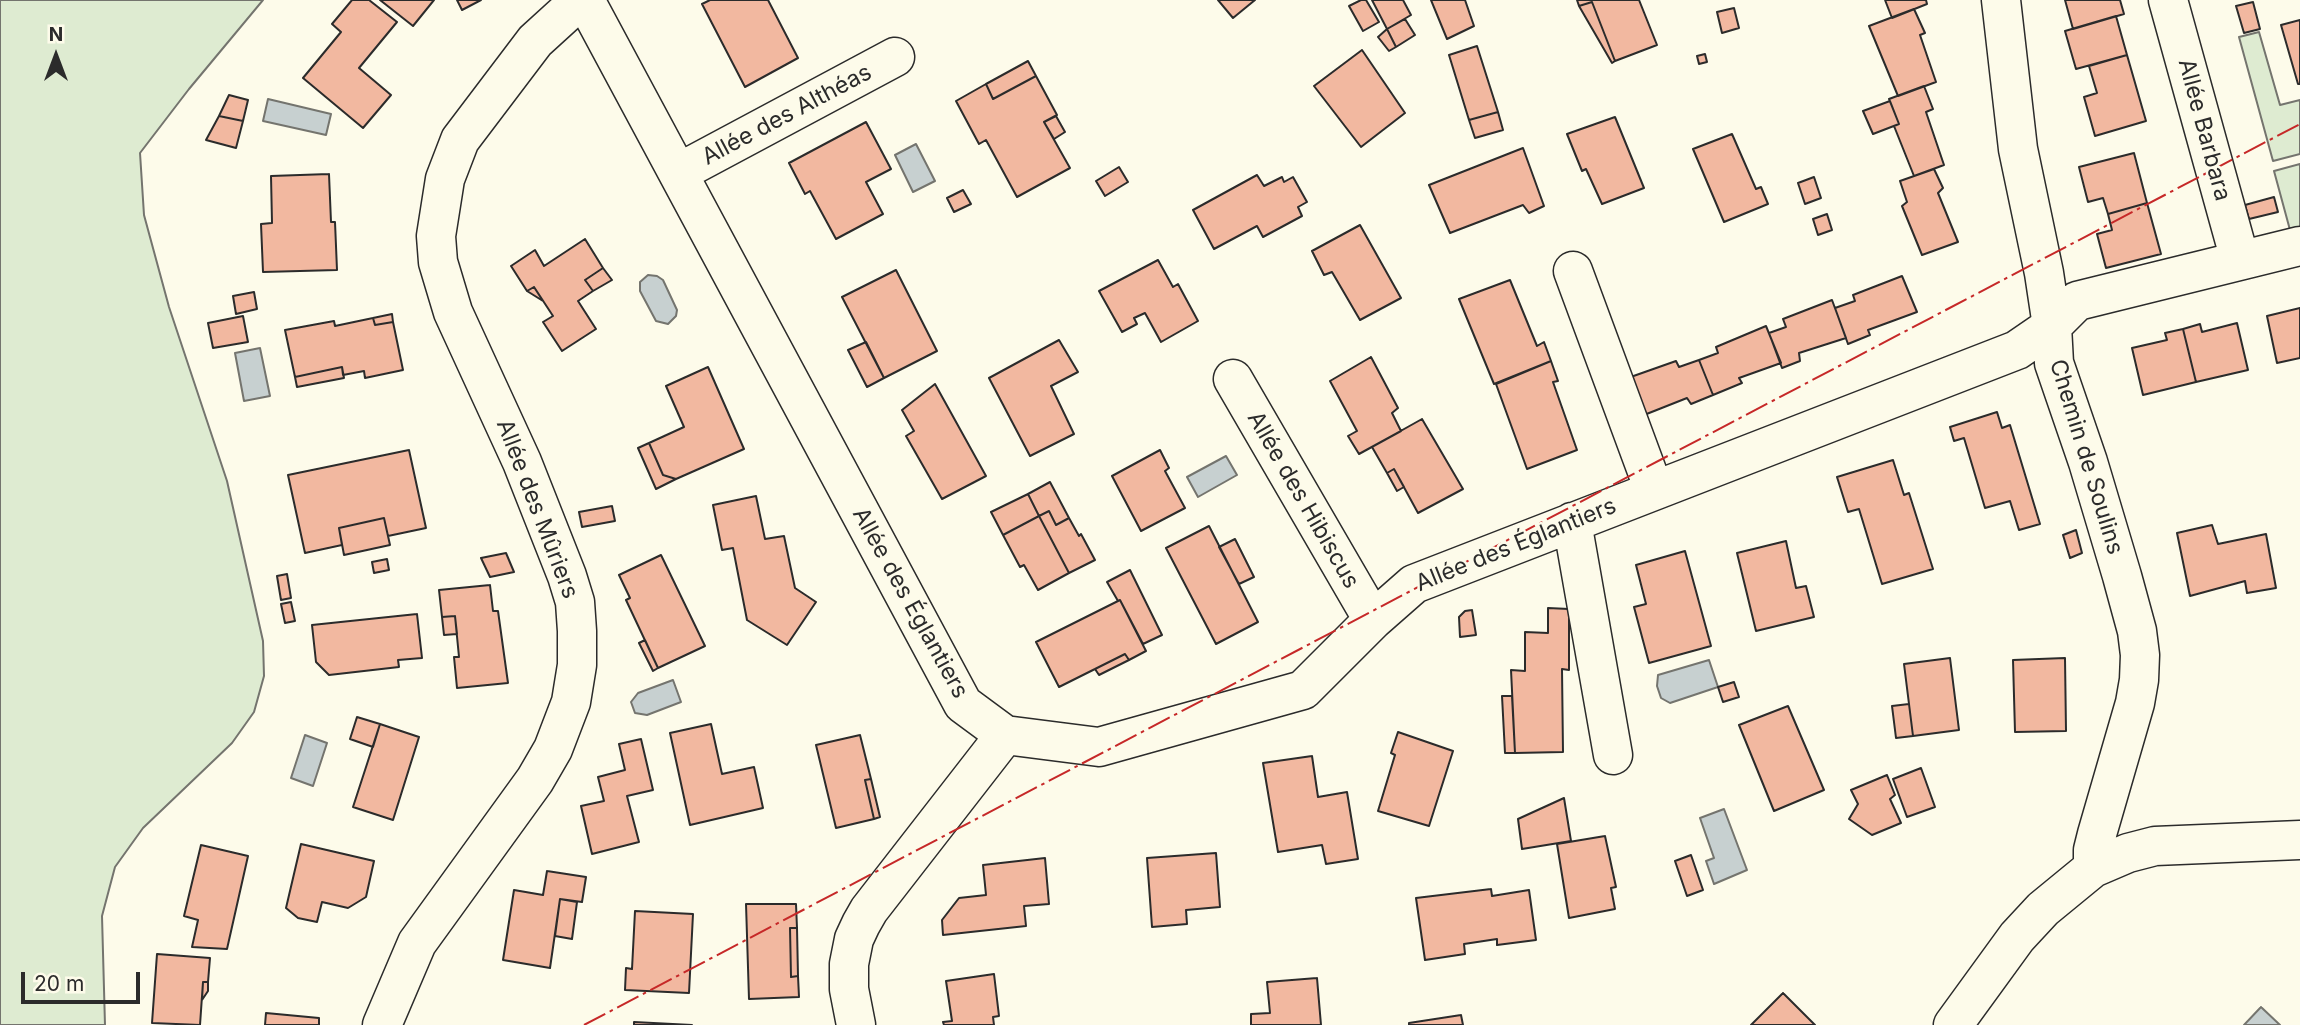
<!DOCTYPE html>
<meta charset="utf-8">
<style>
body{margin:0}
#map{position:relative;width:2300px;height:1025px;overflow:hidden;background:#fdfbea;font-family:Inter,sans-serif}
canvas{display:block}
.north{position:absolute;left:21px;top:21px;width:70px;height:70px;-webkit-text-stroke:5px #fdfbea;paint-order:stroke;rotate:0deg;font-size:19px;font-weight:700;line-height:28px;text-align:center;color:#2b2b2b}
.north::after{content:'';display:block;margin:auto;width:24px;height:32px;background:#2b2b2b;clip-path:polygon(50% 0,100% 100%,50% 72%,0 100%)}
.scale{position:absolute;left:21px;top:972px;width:119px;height:32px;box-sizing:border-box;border:4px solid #2b2b2b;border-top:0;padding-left:9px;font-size:21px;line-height:24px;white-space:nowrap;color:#2b2b2b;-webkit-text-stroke:5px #fdfbea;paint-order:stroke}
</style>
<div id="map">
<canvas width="2300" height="1025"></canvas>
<div class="north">N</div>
<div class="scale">20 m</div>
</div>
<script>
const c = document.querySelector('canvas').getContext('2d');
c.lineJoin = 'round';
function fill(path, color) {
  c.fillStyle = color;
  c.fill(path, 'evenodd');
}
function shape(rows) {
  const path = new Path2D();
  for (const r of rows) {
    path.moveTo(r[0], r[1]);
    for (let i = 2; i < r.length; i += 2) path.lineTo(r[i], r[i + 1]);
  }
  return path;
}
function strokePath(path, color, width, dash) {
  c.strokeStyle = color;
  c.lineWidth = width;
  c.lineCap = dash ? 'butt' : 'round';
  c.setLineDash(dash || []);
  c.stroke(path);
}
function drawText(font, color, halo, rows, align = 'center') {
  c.font = font + ' Inter,sans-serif';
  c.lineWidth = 5;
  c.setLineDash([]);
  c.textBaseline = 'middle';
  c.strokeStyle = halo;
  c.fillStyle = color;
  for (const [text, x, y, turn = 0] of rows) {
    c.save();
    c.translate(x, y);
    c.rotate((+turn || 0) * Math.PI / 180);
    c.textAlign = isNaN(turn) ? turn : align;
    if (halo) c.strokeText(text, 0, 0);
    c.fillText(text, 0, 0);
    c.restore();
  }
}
const green = shape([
 [0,0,263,0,189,89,140,153,144,215,169,307,227,481,263,641,264,676,254,712,232,743,143,828,115,867,102,916,105,1025,0,1025,0,0],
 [2259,32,2280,105,2300,100,2300,154,2273,161,2239,37,2259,32],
 [2300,164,2300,228,2290,230,2274,171,2300,164]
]);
const water = shape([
 [268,99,331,114,326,135,263,121,268,99],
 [916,144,935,181,913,192,895,155,916,144],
 [648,275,657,276,663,280,677,310,676,316,668,324,656,321,640,291,640,282,648,275],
 [260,348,270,396,244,401,235,353,260,348],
 [1226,456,1237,475,1198,497,1187,477,1226,456],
 [1709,660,1718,687,1670,703,1661,698,1657,686,1658,675,1709,660],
 [673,680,681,702,647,715,635,713,631,702,638,693,673,680],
 [305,735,327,743,313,786,291,778,305,735],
 [1724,809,1747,870,1714,884,1706,861,1714,858,1700,818,1724,809],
 [2261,1007,2280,1025,2244,1025,2261,1007]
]);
const building = shape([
 [352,0,369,0,397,22,359,68,391,95,363,128,303,78,341,32,332,24,352,0],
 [380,0,434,0,413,26,380,0],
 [457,0,481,0,462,10,457,0],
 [710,0,768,0,798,58,745,87,702,4,710,0],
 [1218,0,1255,0,1233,18,1218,0],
 [1361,0,1366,0,1379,22,1363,31,1349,6,1361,0],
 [1372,0,1403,0,1411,15,1387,29,1372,0],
 [1431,0,1465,0,1474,26,1447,39,1431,0],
 [1577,0,1639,0,1657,45,1615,61,1592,2,1579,6,1577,0],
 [1885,0,1926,0,1927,4,1892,18,1885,0],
 [2065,0,2120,0,2124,14,2073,29,2065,0],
 [1592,2,1615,61,1612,63,1579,6,1592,2],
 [2253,2,2260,29,2244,33,2236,6,2253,2],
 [1734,8,1739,28,1722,33,1717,12,1734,8],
 [1914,9,1925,33,1920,35,1936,82,1898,96,1869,26,1914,9],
 [2116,16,2127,55,2076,69,2065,31,2116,16],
 [1405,19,1415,35,1396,47,1387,29,1405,19],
 [2300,20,2300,84,2298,84,2281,25,2300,20],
 [1387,29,1396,47,1389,51,1378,37,1387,29],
 [1477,46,1498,112,1469,120,1449,55,1477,46],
 [1362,50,1405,113,1361,147,1314,86,1362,50],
 [1705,54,1707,62,1699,64,1697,56,1705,54],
 [2127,55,2146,121,2095,136,2084,97,2097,93,2089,66,2127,55],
 [1028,61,1036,76,993,99,986,84,1028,61],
 [1036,76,1057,115,1044,122,1070,168,1017,197,986,140,979,144,956,101,986,84,993,99,1036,76],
 [1924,86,1933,109,1926,112,1944,165,1914,176,1894,126,1899,124,1889,99,1924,86],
 [229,95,248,100,243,121,219,116,229,95],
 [1890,101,1899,124,1873,134,1863,111,1890,101],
 [1498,112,1503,130,1475,138,1469,120,1498,112],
 [219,116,243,121,236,148,206,140,219,116],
 [1056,116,1065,132,1054,139,1044,122,1056,116],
 [1615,117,1644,188,1602,204,1586,169,1582,171,1567,134,1615,117],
 [866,122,891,169,866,182,883,214,836,239,810,191,805,194,789,163,866,122],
 [1732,134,1756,189,1761,187,1768,204,1724,222,1693,149,1732,134],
 [1523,148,1544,206,1529,213,1523,205,1450,233,1429,185,1523,148],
 [2134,153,2147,203,2108,214,2103,198,2088,202,2079,167,2134,153],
 [1119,167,1128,182,1105,196,1096,181,1119,167],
 [1934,169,1943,188,1938,193,1958,242,1922,255,1902,206,1907,202,1900,181,1934,169],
 [329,174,331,222,335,222,337,270,263,272,261,224,272,223,271,176,329,174],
 [1257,175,1264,186,1282,177,1284,182,1293,177,1307,202,1298,207,1302,216,1263,237,1257,226,1214,249,1193,210,1257,175],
 [1814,177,1821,198,1805,204,1798,183,1814,177],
 [963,190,971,204,954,212,947,198,963,190],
 [2274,197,2278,212,2249,219,2245,205,2274,197],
 [2147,203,2161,254,2106,268,2097,234,2112,230,2108,214,2147,203],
 [1827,214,1832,230,1818,235,1813,219,1827,214],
 [1360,225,1401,298,1360,320,1332,272,1324,275,1312,251,1360,225],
 [585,239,603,268,585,280,593,291,578,301,596,329,562,351,543,322,553,316,534,287,527,291,511,266,535,250,544,266,585,239],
 [1158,260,1173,287,1178,284,1198,321,1161,342,1145,313,1134,318,1137,324,1122,332,1099,291,1158,260],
 [603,268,612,280,593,291,585,280,603,268],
 [896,270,937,351,884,378,842,297,896,270],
 [1902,276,1917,312,1868,330,1870,335,1848,344,1835,308,1855,301,1853,295,1902,276],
 [1510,280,1537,346,1544,342,1551,361,1494,384,1459,299,1510,280],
 [534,287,543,301,527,291,534,287],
 [254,292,257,309,236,314,233,296,254,292],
 [1832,300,1846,338,1799,353,1800,361,1782,368,1769,333,1786,327,1783,319,1832,300],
 [2300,308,2300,358,2277,363,2267,316,2300,308],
 [392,314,393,322,375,325,373,318,392,314],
 [243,316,248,342,213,348,208,323,243,316],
 [373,318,375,325,393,322,403,370,365,378,364,371,343,375,342,367,295,377,285,330,334,321,335,326,373,318],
 [2237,323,2248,370,2196,382,2183,329,2200,324,2202,332,2237,323],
 [1766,326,1781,363,1739,378,1742,383,1713,395,1699,360,1718,353,1716,347,1766,326],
 [2183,329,2196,382,2143,395,2132,348,2167,340,2165,333,2183,329],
 [1059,340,1078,372,1051,386,1074,434,1030,456,989,378,1059,340],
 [866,342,884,378,867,387,848,350,866,342],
 [1371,357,1398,408,1392,413,1401,431,1359,454,1348,436,1357,431,1330,381,1371,357],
 [1699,360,1713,395,1691,404,1687,398,1639,417,1625,379,1676,361,1679,367,1699,360],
 [1551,361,1558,381,1553,382,1577,450,1527,469,1496,384,1551,361],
 [342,367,344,378,297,387,295,377,342,367],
 [708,367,744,449,676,479,663,475,649,443,684,427,666,386,708,367],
 [935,384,986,476,942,499,906,436,914,431,902,410,935,384],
 [1997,412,2002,428,2010,425,2040,524,2019,530,2010,501,1985,508,1964,438,1954,441,1950,427,1997,412],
 [1422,419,1463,489,1418,513,1394,469,1387,473,1372,447,1422,419],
 [649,443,663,475,676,479,656,489,638,448,649,443],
 [409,450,426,528,388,536,384,518,339,528,342,545,305,553,288,475,409,450],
 [1160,450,1169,468,1165,471,1185,508,1141,531,1112,476,1160,450],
 [1893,460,1904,495,1909,493,1933,569,1882,584,1859,509,1848,512,1837,477,1893,460],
 [1394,469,1404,487,1397,491,1387,473,1394,469],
 [1050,482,1069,518,1056,525,1049,511,1039,516,1028,494,1050,482],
 [1028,494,1039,516,1003,535,991,512,1028,494],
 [756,496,765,539,784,536,795,588,816,602,787,645,747,620,733,548,722,550,713,505,756,496],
 [612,506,615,521,582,527,579,512,612,506],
 [1049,511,1056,525,1069,518,1079,536,1081,534,1095,560,1069,573,1039,516,1049,511],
 [1039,516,1069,573,1038,590,1024,565,1020,567,1003,535,1039,516],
 [384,518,390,545,344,555,339,528,384,518],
 [2212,525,2218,544,2266,534,2276,588,2247,593,2245,581,2190,596,2177,533,2212,525],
 [1209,526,1258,622,1216,644,1166,548,1209,526],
 [2076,530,2082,553,2070,558,2063,535,2076,530],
 [1235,539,1254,577,1239,584,1219,547,1235,539],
 [1786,541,1796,588,1806,586,1814,617,1756,631,1737,553,1786,541],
 [1685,551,1711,646,1649,663,1634,607,1646,604,1636,565,1685,551],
 [506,553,514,572,490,577,481,558,506,553],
 [661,555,705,646,658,668,626,600,630,598,619,575,661,555],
 [387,559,389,570,374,573,372,562,387,559],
 [1130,570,1162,635,1143,644,1120,600,1118,601,1107,582,1130,570],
 [287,574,291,598,281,600,277,576,287,574],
 [490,585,493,611,498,611,508,683,457,688,454,657,459,657,455,616,442,617,439,590,490,585],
 [1120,600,1146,651,1129,660,1125,654,1059,687,1036,642,1120,600],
 [291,602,295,621,285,623,281,604,291,602],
 [1548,608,1569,609,1569,670,1562,669,1563,752,1515,753,1511,670,1525,671,1525,632,1548,633,1548,608],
 [1472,610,1476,635,1460,637,1459,617,1465,611,1472,610],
 [417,614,422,658,398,660,399,667,329,675,316,662,312,625,417,614],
 [455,616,457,634,444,635,442,617,455,616],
 [645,640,658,668,653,671,639,643,645,640],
 [1125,654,1129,660,1099,675,1095,669,1125,654],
 [1950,658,1959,730,1913,736,1904,664,1950,658],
 [2065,658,2066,731,2015,732,2013,660,2065,658],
 [1734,682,1739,697,1723,702,1718,687,1734,682],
 [1502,696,1512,696,1515,753,1505,753,1502,696],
 [1909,704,1913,736,1896,738,1892,706,1909,704],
 [1788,706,1824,790,1774,811,1739,725,1788,706],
 [357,717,380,724,373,747,350,739,357,717],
 [380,724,419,737,393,820,353,807,380,724],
 [711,724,722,774,754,767,763,808,690,825,670,733,711,724],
 [1398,732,1453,751,1429,826,1378,811,1395,755,1391,753,1398,732],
 [860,735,871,779,865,780,874,819,836,828,816,745,860,735],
 [641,739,653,790,627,796,639,842,592,854,581,806,604,801,598,777,625,770,619,744,641,739],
 [1312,756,1318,797,1347,792,1358,859,1326,864,1322,845,1278,852,1263,763,1312,756],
 [1921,768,1935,807,1907,817,1893,779,1921,768],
 [1887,775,1895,795,1890,799,1901,823,1872,835,1849,819,1858,804,1851,790,1887,775],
 [871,779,880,817,874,819,865,780,871,779],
 [1564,798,1571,841,1522,849,1518,819,1564,798],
 [1605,836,1616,887,1611,888,1615,909,1569,918,1557,844,1605,836],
 [301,844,374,861,366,897,348,908,322,902,317,922,298,918,286,908,301,844],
 [201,845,248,856,227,949,192,947,198,920,184,916,201,845],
 [1216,853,1220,907,1186,910,1187,924,1152,927,1147,858,1216,853],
 [1691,855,1703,890,1687,896,1675,861,1691,855],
 [1045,858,1049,904,1024,906,1026,926,943,935,942,920,959,898,986,895,983,865,1045,858],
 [547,871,586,877,582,902,560,899,550,968,503,960,514,890,543,895,547,871],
 [1491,889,1492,896,1529,890,1536,940,1497,945,1497,939,1464,944,1465,954,1425,960,1416,898,1491,889],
 [560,899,577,902,572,939,555,936,560,899],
 [746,904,796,904,797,928,790,928,791,977,798,976,799,997,749,999,746,904],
 [635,911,693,914,689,993,625,990,626,968,632,969,635,911],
 [790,928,797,928,798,976,791,977,790,928],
 [157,954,210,958,208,982,203,982,200,1025,152,1023,157,954],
 [994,974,999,1016,993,1017,994,1025,944,1025,943,1022,952,1021,946,981,994,974],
 [1317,978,1321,1025,1251,1025,1251,1014,1270,1013,1267,982,1317,978],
 [203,982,208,982,208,991,202,1000,203,982],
 [1783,993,1815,1025,1751,1025,1783,993],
 [266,1013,319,1018,319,1025,265,1025,266,1013],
 [1461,1015,1463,1025,1409,1025,1409,1023,1461,1015],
 [634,1022,692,1025,634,1025,634,1022]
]);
const minor = shape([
 [585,0,963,704,1005,735,1099,747,1303,690,1373,620,1414,584,2017,350,2052,326,2077,301,2300,246],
 [2001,0,2018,149,2044,273,2052,326,2054,363,2088,462,2122,576,2137,631,2140,655,2139,680,2135,703,2097,834,2093,850,2093,868],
 [2168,0,2240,260],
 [678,173,895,57],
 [1573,271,1654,490],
 [1233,379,1373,620],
 [1572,522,1613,755],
 [382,1025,417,943,535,780,553,749,571,702,577,665,577,631,575,602,567,576,522,462,453,312,438,262,436,236,445,179,460,140,535,41,580,0],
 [856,1025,849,989,849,964,854,939,861,924,869,910,1005,735],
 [1953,1025,2017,937,2043,909,2093,868,2128,853,2155,846,2300,840]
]);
const power = shape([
 [584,1025,2300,124]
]);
const streetNames = [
 ["Allée des Althéas",787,115,-28],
 ["Allée Barbara",2204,130,75],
 ["Chemin de Soulins",2086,457,73],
 ["Allée des Hibiscus",1303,500,60],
 ["Allée des Mûriers",537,509,69],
 ["Allée des Églantiers",1516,545,-22],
 ["Allée des Églantiers",910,603,61]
];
fill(green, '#deebd1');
strokePath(green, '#74746e', 2);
fill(water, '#c7d0d0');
strokePath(water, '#74746e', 2);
fill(building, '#f2b8a0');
strokePath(building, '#2b2b2b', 2);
strokePath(minor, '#2b2b2b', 41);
strokePath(minor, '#fdfbea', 38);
strokePath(power, '#c62828', 2, [24, 5, 3.5, 5]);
drawText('23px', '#2b2b2b', '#fdfbea', streetNames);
</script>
